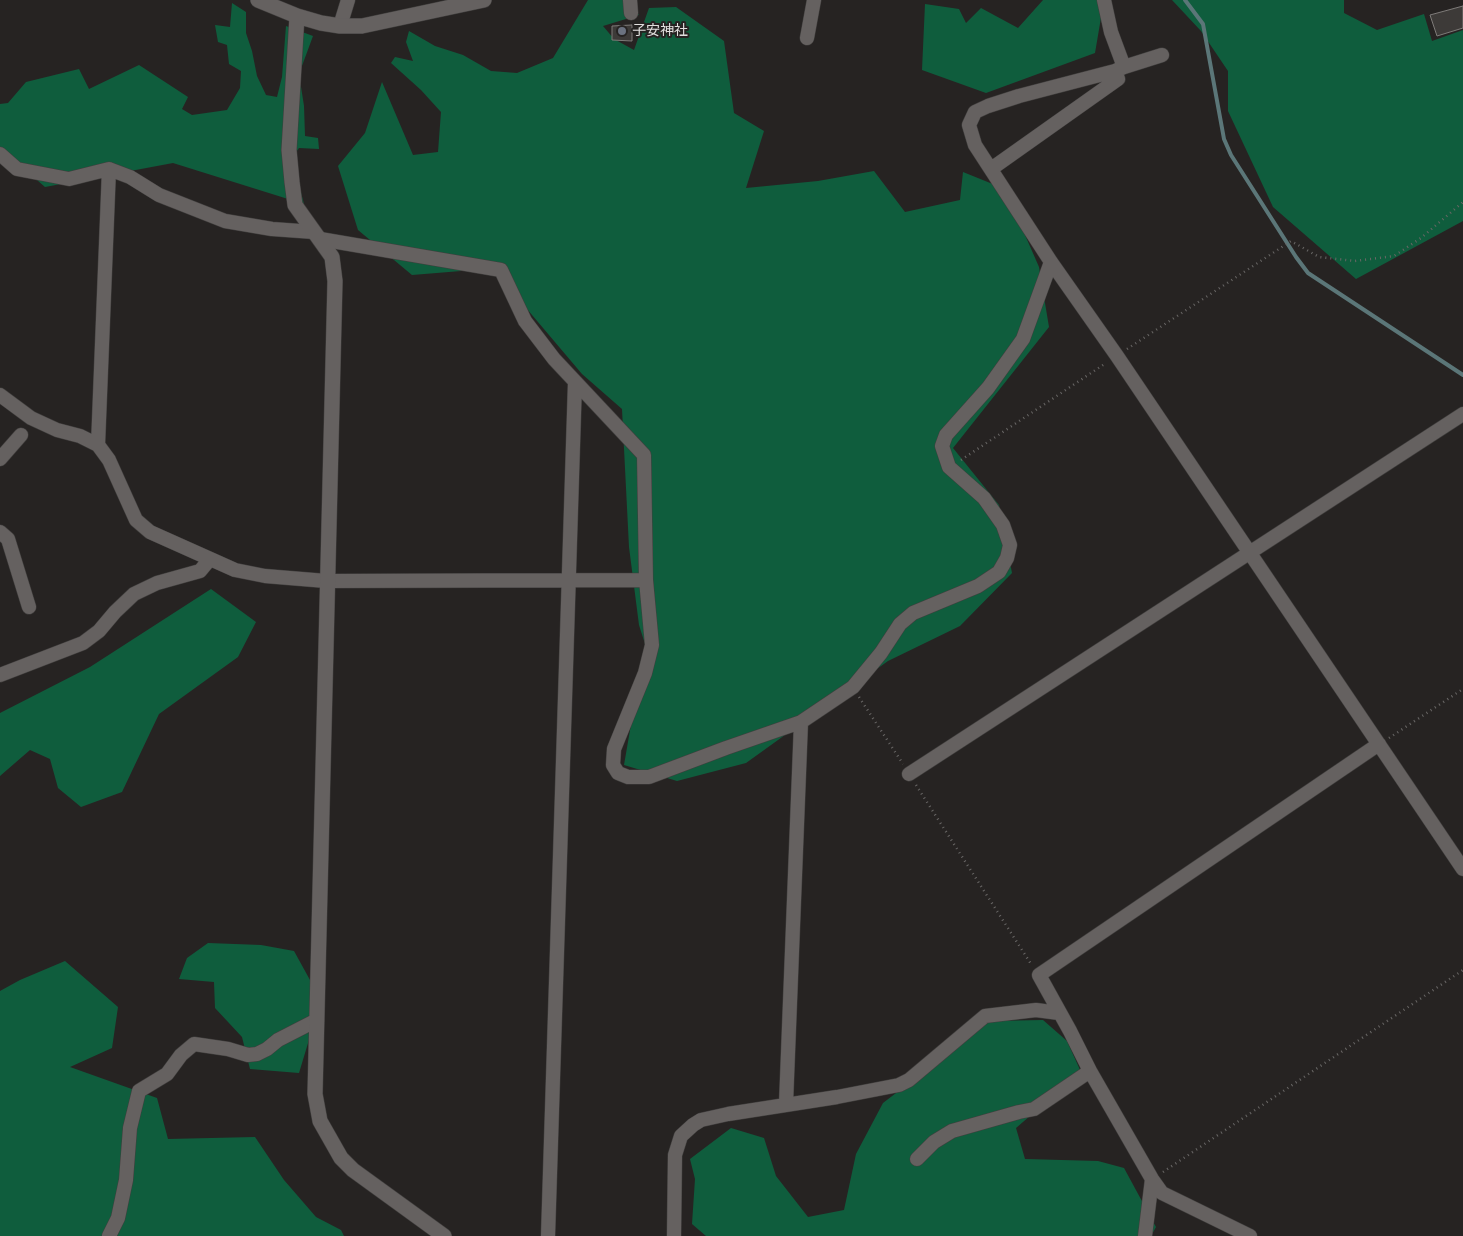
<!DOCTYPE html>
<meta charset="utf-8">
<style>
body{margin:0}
canvas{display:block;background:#262322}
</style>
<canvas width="1463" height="1236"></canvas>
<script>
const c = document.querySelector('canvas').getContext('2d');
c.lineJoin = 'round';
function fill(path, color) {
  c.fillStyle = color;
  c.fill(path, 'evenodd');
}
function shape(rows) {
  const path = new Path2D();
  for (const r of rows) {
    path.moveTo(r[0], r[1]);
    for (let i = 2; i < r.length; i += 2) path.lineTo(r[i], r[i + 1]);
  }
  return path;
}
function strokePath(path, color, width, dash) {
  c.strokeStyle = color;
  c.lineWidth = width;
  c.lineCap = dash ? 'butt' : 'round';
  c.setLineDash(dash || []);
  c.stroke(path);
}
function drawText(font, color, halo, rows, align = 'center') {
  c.font = font + ' Rubik,"Noto Sans JP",sans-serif';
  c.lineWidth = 4;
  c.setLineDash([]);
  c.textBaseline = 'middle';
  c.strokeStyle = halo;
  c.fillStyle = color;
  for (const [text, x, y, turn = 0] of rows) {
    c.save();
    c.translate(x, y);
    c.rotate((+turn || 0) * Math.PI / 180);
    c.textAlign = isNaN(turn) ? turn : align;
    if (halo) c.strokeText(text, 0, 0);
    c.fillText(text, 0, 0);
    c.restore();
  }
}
const forest = shape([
 [588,0,626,0,639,15,603,26,614,39,634,50,649,8,676,7,724,41,734,113,764,131,746,188,818,181,874,171,905,212,960,200,963,172,1005,189,1039,267,1049,327,953,448,999,505,1012,573,960,626,888,661,746,763,677,781,624,765,634,707,651,663,639,625,629,547,622,409,582,374,488,263,461,271,412,275,358,230,338,166,365,133,382,82,413,155,438,152,441,112,421,90,391,63,395,57,413,61,406,42,409,31,435,46,463,55,491,71,517,73,553,58],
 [1043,0,1104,0,1095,53,986,93,922,70,925,4,959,9,966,23,981,8,1018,28],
 [1172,0,1344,0,1344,13,1377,30,1424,14,1432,41,1463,30,1463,221,1356,279,1273,207,1228,111,1228,71,1201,31],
 [232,3,246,12,246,33,252,51,257,76,266,95,277,97,282,77,286,26,313,36,299,74,304,106,305,136,318,138,319,149,299,148,292,158,304,204,173,163,45,187,0,148,0,104,8,103,26,82,79,69,89,89,139,65,188,97,182,109,192,115,227,110,240,88,241,71,229,64,227,45,218,42,215,25,230,27],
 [211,589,256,622,238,657,159,714,122,792,81,807,58,788,50,759,30,750,0,776,0,713,90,667],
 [208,943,261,945,294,951,321,1000,299,1073,250,1069,242,1037,215,1008,214,982,179,979,187,958],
 [65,961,118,1007,112,1048,70,1067,157,1098,168,1139,255,1137,284,1180,316,1217,341,1230,344,1236,0,1236,0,991,20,980],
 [1043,1020,1067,1041,1081,1072,1016,1128,1025,1159,1098,1161,1124,1168,1156,1227,1151,1236,706,1236,692,1224,695,1179,690,1159,731,1128,764,1138,776,1176,808,1217,844,1210,856,1154,883,1103,990,1021]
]);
const stream = shape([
 [1185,0,1203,24,1224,139,1231,155,1296,257,1308,273,1463,375]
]);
const building = shape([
 [1463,6,1463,28,1437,36,1430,15,1463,6],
 [632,25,632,41,612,40,612,26,632,25]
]);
const path = shape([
 [1127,349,1291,241,1319,257,1355,261,1394,256,1421,238,1463,202],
 [961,460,1106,363],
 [859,697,903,764],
 [1389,738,1463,689],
 [916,785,1031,964],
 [1163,1172,1463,970]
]);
const street = shape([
 [630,0,631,13],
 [1104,0,1111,32,1124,67,1115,71,1019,96,988,106,975,112,969,125,975,145,1051,262,1117,356,1463,869],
 [340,26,348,0],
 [807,38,814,0],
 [1124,67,1162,55],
 [0,154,17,169,69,179,109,169,130,177,159,195,225,221,272,229,314,232],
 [991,169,1118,79,1115,71],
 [320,239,501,270,525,321,554,359,644,455,646,580,652,645,645,673,614,749,613,765,618,773,628,777,649,777,726,748,801,722,853,687,881,653,900,624,913,613,978,586,999,572,1007,558,1010,545,1003,525,984,498,949,467,942,446,946,435,988,388,1023,339,1051,262],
 [0,395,31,418,57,430,80,436,98,445,109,460,136,520,150,532,235,570,265,576,326,581,646,580],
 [98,445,109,169],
 [0,459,21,435],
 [0,532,8,539,29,607],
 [0,675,83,643,99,631,115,612,134,594,157,583,200,571,210,559],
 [909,774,1463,414],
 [786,1104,801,722],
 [917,1159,934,1142,952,1131,1019,1112,1034,1109,1090,1071],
 [109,1236,118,1218,126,1180,130,1128,139,1091,167,1074,181,1055,194,1044,228,1049,248,1055,257,1054,267,1049,278,1040,317,1020],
 [548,1236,575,382],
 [674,1236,675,1155,681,1136,693,1125,701,1120,728,1114,837,1097,899,1085,909,1080,985,1016,1036,1010,1059,1013],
 [1145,1236,1152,1179],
 [1250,1236,1162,1193,1152,1179,1090,1071,1070,1031,1039,975,1379,744]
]);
const secondary = shape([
 [258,0,297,16,321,23,340,26,362,26,484,0],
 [297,16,289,150,292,182,295,205,332,257,335,281,315,1094,320,1121,341,1158,353,1170,444,1236]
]);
const markers = [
 [622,31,5,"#6b7280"]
];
const poiNames = [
 ["子安神社",632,31]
];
fill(forest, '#0f5d3d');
strokePath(stream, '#5b7678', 4);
fill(building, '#3d3a38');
strokePath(building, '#7e7b79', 1);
strokePath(street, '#413f3e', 15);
strokePath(secondary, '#413f3e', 16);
strokePath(path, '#696766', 2.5, [1, 4]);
strokePath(street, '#656160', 14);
strokePath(secondary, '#656160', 15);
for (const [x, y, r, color] of markers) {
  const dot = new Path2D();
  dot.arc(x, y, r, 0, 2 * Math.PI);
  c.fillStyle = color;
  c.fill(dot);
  strokePath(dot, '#262322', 2);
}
drawText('14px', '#e1dfde', '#262322', poiNames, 'left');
</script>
